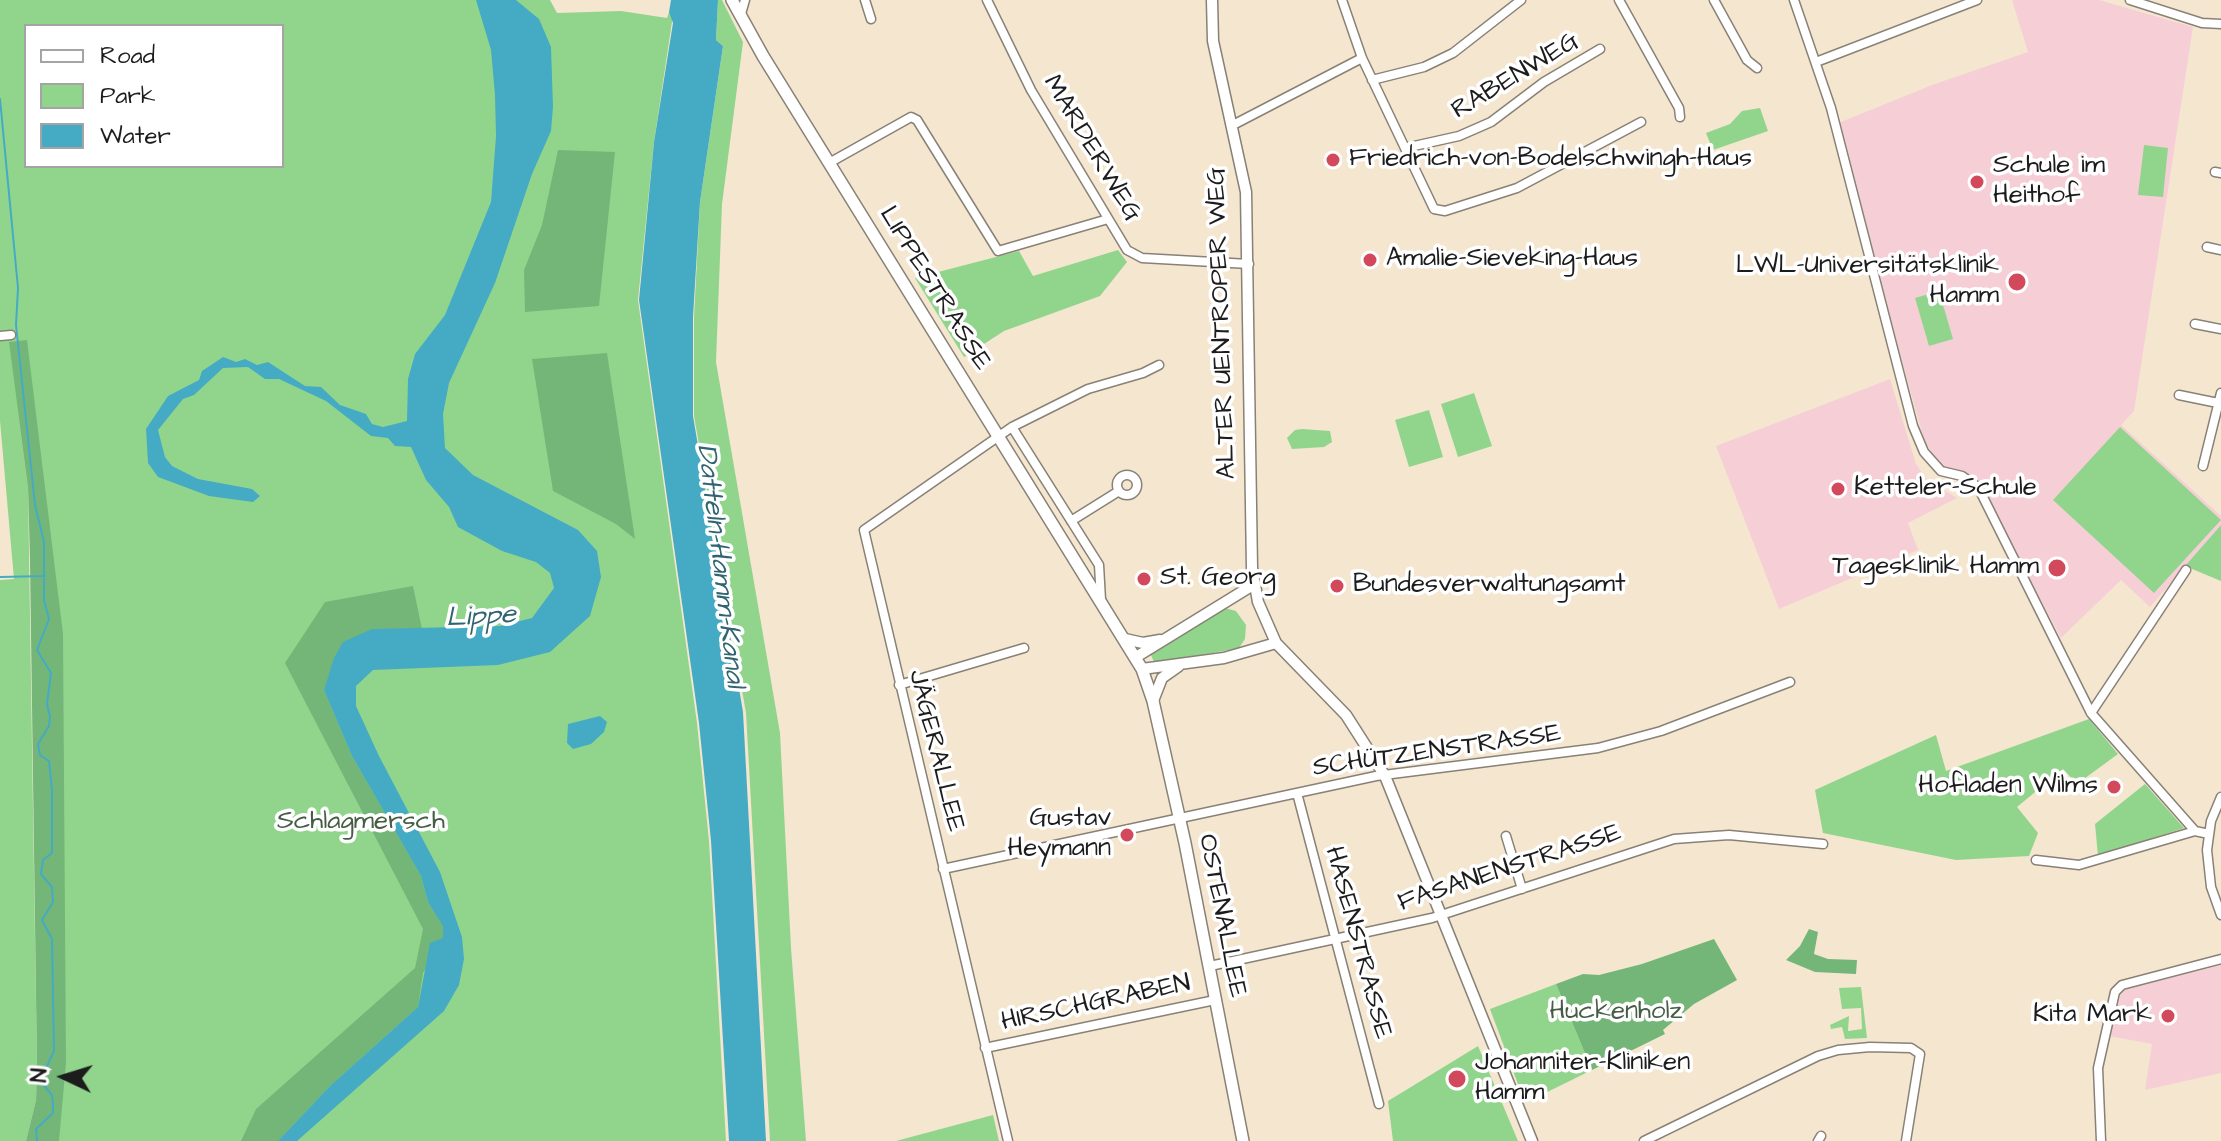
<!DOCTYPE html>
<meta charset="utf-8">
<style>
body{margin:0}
#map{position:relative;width:2221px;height:1141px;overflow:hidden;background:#f5e6d0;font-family:"Architects Daughter",sans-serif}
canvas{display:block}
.legend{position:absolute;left:24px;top:24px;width:260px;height:144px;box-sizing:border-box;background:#fff;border:2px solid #a4a4a4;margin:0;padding:10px 14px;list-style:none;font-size:24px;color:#1c1c1c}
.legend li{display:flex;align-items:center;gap:16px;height:40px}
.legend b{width:40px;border:2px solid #a4a4a4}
.north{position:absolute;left:24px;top:1037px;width:80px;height:80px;-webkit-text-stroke:6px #fff;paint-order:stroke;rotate:274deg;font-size:22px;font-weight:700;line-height:32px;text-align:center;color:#1c1c1c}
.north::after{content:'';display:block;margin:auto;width:28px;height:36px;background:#1c1c1c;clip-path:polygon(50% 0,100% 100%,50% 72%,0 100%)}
</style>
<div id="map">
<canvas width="2221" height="1141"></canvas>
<ul class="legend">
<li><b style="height:10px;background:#fff"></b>Road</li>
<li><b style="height:22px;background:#91d58d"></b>Park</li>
<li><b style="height:22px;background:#45abc4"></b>Water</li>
</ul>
<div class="north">N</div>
</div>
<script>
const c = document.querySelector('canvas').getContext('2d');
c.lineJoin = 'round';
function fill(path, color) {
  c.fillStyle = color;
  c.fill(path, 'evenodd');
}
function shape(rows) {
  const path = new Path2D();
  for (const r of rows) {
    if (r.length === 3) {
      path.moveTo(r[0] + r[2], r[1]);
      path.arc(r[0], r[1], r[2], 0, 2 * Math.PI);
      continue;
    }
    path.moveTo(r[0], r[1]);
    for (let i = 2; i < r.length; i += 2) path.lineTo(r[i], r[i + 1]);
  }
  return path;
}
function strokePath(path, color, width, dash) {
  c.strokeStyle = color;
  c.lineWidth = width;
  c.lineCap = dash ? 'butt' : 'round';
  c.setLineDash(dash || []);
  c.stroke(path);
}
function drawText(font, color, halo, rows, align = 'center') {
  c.font = font + ' "Architects Daughter",sans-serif';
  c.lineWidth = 7;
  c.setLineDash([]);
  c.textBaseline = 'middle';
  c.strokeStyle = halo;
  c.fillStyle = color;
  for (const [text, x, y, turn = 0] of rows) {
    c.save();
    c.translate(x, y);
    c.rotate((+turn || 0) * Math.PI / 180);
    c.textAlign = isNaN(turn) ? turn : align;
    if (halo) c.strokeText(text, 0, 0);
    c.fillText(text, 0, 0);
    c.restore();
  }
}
const built = shape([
 [2012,0,2099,0,2193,27,2134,411,2121,425,2221,516,2221,525,2150,607,2121,580,2061,638,1974,476,1940,466,1924,440,1836,124,1932,85,2028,52],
 [1890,379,1916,464,1927,480,1957,498,1908,523,1918,550,1779,609,1716,446],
 [2221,965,2221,1073,2145,1090,2152,1044,2109,1036,2120,996,2126,989]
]);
const green = shape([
 [0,0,550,0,557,13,621,11,667,18,669,12,673,15,654,142,638,300,697,723,709,841,726,1141,40,1141,39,572,9,342,28,487,37,1069,36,1100,26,1141,0,1141,0,580,14,579,0,421],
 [26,26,282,26,282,166,26,166],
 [718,0,722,0,743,42,722,204,716,362,780,733,791,948,806,1141,770,1141,746,713,694,416,694,317,700,202,723,46,716,40],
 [1760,108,1768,131,1713,150,1706,133,1730,124,1742,111],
 [2144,145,2168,148,2163,197,2138,195],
 [1118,250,1127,262,1100,296,1004,331,964,357,915,278,1019,251,1033,276],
 [1939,291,1953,339,1929,346,1915,298],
 [1474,393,1492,446,1458,457,1441,404],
 [1429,410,1443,457,1409,467,1395,420],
 [2120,427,2221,520,2154,593,2053,500],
 [1302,429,1330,431,1332,442,1324,447,1292,449,1287,438,1295,430],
 [2221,525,2221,581,2185,566],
 [1225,608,1236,611,1246,625,1245,639,1239,648,1155,664,1150,653],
 [2089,719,2118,754,2077,784,2063,769,2017,807,2038,833,2029,856,1956,860,1823,833,1815,790,1936,735,1946,771],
 [2145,784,2184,828,2098,856,2095,824],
 [1556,984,1592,1070,1525,1103,1490,1009],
 [1861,987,1867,1038,1845,1039,1842,1027,1831,1029,1830,1025,1849,1016,1848,1031,1862,1029,1861,1008,1842,1009,1839,988],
 [1478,1046,1518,1141,1393,1141,1388,1101],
 [993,1115,999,1141,896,1141]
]);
const forest = shape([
 [558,150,615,152,599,306,525,312,524,270,542,225],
 [27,340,63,634,66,1063,59,1141,26,1141,36,1100,37,1069,30,560,28,487,9,342],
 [607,353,635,539,616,524,553,491,532,359],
 [413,586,422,629,372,629,324,690,352,756,421,876,428,902,444,926,443,938,423,973,418,1007,330,1086,278,1141,241,1141,256,1109,415,968,423,929,285,663,325,602],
 [1809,929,1818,932,1814,954,1828,959,1857,960,1856,974,1815,972,1786,960,1800,946],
 [1714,939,1737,980,1694,1004,1663,1030,1665,1034,1592,1070,1556,984,1583,974,1599,975,1642,964]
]);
const water = shape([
 [476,0,516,0,539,19,551,47,553,107,551,131,532,174,495,283,449,383,443,414,445,448,473,475,578,530,597,551,601,577,590,616,550,652,498,665,373,670,356,686,356,706,379,756,440,872,462,937,464,959,459,985,444,1011,297,1141,278,1141,330,1086,418,1007,430,943,443,938,443,926,428,902,421,876,352,756,324,690,334,658,343,642,372,629,500,626,532,618,554,588,550,573,536,562,502,551,458,527,449,507,426,480,411,447,395,446,388,438,371,436,326,401,279,379,265,379,248,367,223,368,194,395,183,399,158,430,165,457,172,466,198,479,252,489,260,496,253,502,209,496,158,477,148,463,146,429,168,396,199,380,202,371,223,357,236,362,245,359,257,365,268,362,305,386,321,387,340,405,366,414,372,424,383,427,407,421,408,379,415,354,445,315,491,202,496,136,495,95,491,50],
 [671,0,718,0,716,40,723,46,700,202,693,317,693,416,743,712,766,1141,729,1141,711,841,699,723,639,300,654,142,673,23,669,12],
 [600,716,607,722,604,732,591,744,573,749,567,743,568,724]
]);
const stream = shape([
 [0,99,18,288,16,325,35,505,44,542,44,600,49,619,37,650,51,673,47,704,50,717,49,726,38,744,40,755,49,761,52,790,52,853,43,860,41,874,52,887,53,902,42,920,52,939,54,1051,40,1081,52,1095,53,1105,53,1113,36,1129,37,1141],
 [0,577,45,576]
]);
const minor = shape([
 [865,0,871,19],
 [987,0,1031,90,1127,250,1142,258,1249,264],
 [1342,0,1362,58,1434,209,1445,211,1517,188,1641,122],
 [1619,0,1679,108,1680,117],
 [1714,0,1747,60,1757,68],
 [1794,0,1831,108,1913,426,1924,452,1941,471,1962,476,1978,487,2091,713,2195,831,2209,834],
 [2130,0,2202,23,2221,24],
 [741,14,745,0],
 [1816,62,1977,0],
 [1372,80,1424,67,1453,53,1521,0],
 [1231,126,1362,58],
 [1405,148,1459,136,1491,122,1544,82,1600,49],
 [829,163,911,117,917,120,998,251,1108,219],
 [2215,172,2221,173],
 [2207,247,2221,250],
 [2195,324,2221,329],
 [0,336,11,335],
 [2179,395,2218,403],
 [1012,427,1099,565,1101,600],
 [2203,466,2221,393],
 [1127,485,10],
 [1071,521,1119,491],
 [899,685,1024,648],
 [2091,713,2186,570],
 [1297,793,1379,1104],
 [2221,797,2211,821,2207,850,2211,887,2221,915],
 [1506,836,1522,889],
 [2036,860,2079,865,2195,831],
 [943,869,1376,776,1598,748,1661,731,1790,682],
 [1210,966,1432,918,1674,839,1729,835,1823,844],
 [985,1048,1215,1000],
 [1008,1141,864,530,1012,427,1088,389,1143,373,1159,365],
 [1644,1141,1818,1056,1838,1050,1870,1047,1911,1048,1920,1054,1906,1141],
 [1818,1141,1821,1136],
 [2101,1141,2098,1068,2115,992,2122,985,2221,959]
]);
const tertiary = shape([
 [1212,0,1213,41,1246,192,1252,568,1258,602,1276,643,1346,715,1385,776,1532,1141],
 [1125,639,1143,643,1160,640],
 [1136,657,1253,585],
 [1142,669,1224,658,1276,643],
 [1153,701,1162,678,1179,666]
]);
const secondary = shape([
 [732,0,763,56,1142,669,1153,701,1185,843,1243,1141]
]);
const markers = [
 [1333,160,8,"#d1495b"],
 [1977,182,8,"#d1495b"],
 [1370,260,8,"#d1495b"],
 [2017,282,10,"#d1495b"],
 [1838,489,8,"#d1495b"],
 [2057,568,10,"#d1495b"],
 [1144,579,8,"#d1495b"],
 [1337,586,8,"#d1495b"],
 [2114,787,8,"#d1495b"],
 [1127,835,8,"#d1495b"],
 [2168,1016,8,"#d1495b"],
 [1457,1079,10,"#d1495b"]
];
const streetNames = [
 ["RABENWEG",1516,77,-31],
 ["MARDERWEG",1091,149,59],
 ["LIPPESTRASSE",934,289,58],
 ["ALTER UENTROPER WEG",1223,323,-92],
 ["JÄGERALLEE",935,751,76],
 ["SCHÜTZENSTRASSE",1437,752,-8],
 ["FASANENSTRASSE",1510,869,-18],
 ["OSTENALLEE",1221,916,79],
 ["HASENSTRASSE",1357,943,75],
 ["HIRSCHGRABEN",1096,1004,-12]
];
const poiNames = [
 ["Friedrich-von-Bodelschwingh-Haus",1349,160],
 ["Schule im",1993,167],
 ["Heithof",1993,197],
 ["Amalie-Sieveking-Haus",1386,260],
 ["LWL-Universitätsklinik",1999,267,"right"],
 ["Hamm",1999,297,"right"],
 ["Ketteler-Schule",1854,489],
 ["Tagesklinik Hamm",2039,568,"right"],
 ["St. Georg",1160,579],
 ["Bundesverwaltungsamt",1353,586],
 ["Hofladen Wilms",2098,787,"right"],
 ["Gustav",1111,820,"right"],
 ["Heymann",1111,850,"right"],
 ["Kita Mark",2152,1016,"right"],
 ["Johanniter-Kliniken",1475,1064],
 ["Hamm",1475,1094]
];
const parkNames = [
 ["Schlagmersch",361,823],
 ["Huckenholz",1616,1013]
];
const waterNames = [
 ["Datteln-Hamm-Kanal",719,566,83],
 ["Lippe",481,618,-3]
];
fill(built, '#f6cfd6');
fill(green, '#91d58d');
fill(forest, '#74b678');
fill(water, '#45abc4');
strokePath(stream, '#45abc4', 2);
strokePath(minor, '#888176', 11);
strokePath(tertiary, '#888176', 13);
strokePath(secondary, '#888176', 14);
strokePath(minor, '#fff', 8);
strokePath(tertiary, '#fff', 10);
strokePath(secondary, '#fff', 11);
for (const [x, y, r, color] of markers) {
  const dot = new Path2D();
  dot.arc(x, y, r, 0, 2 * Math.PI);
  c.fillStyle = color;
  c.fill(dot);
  strokePath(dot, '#fff', 3);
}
drawText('26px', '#1c1c1c', '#fff', streetNames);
drawText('26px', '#1c1c1c', '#fff', poiNames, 'left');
drawText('26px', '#455d44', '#fff', parkNames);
drawText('italic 28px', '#306470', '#fff', waterNames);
</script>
